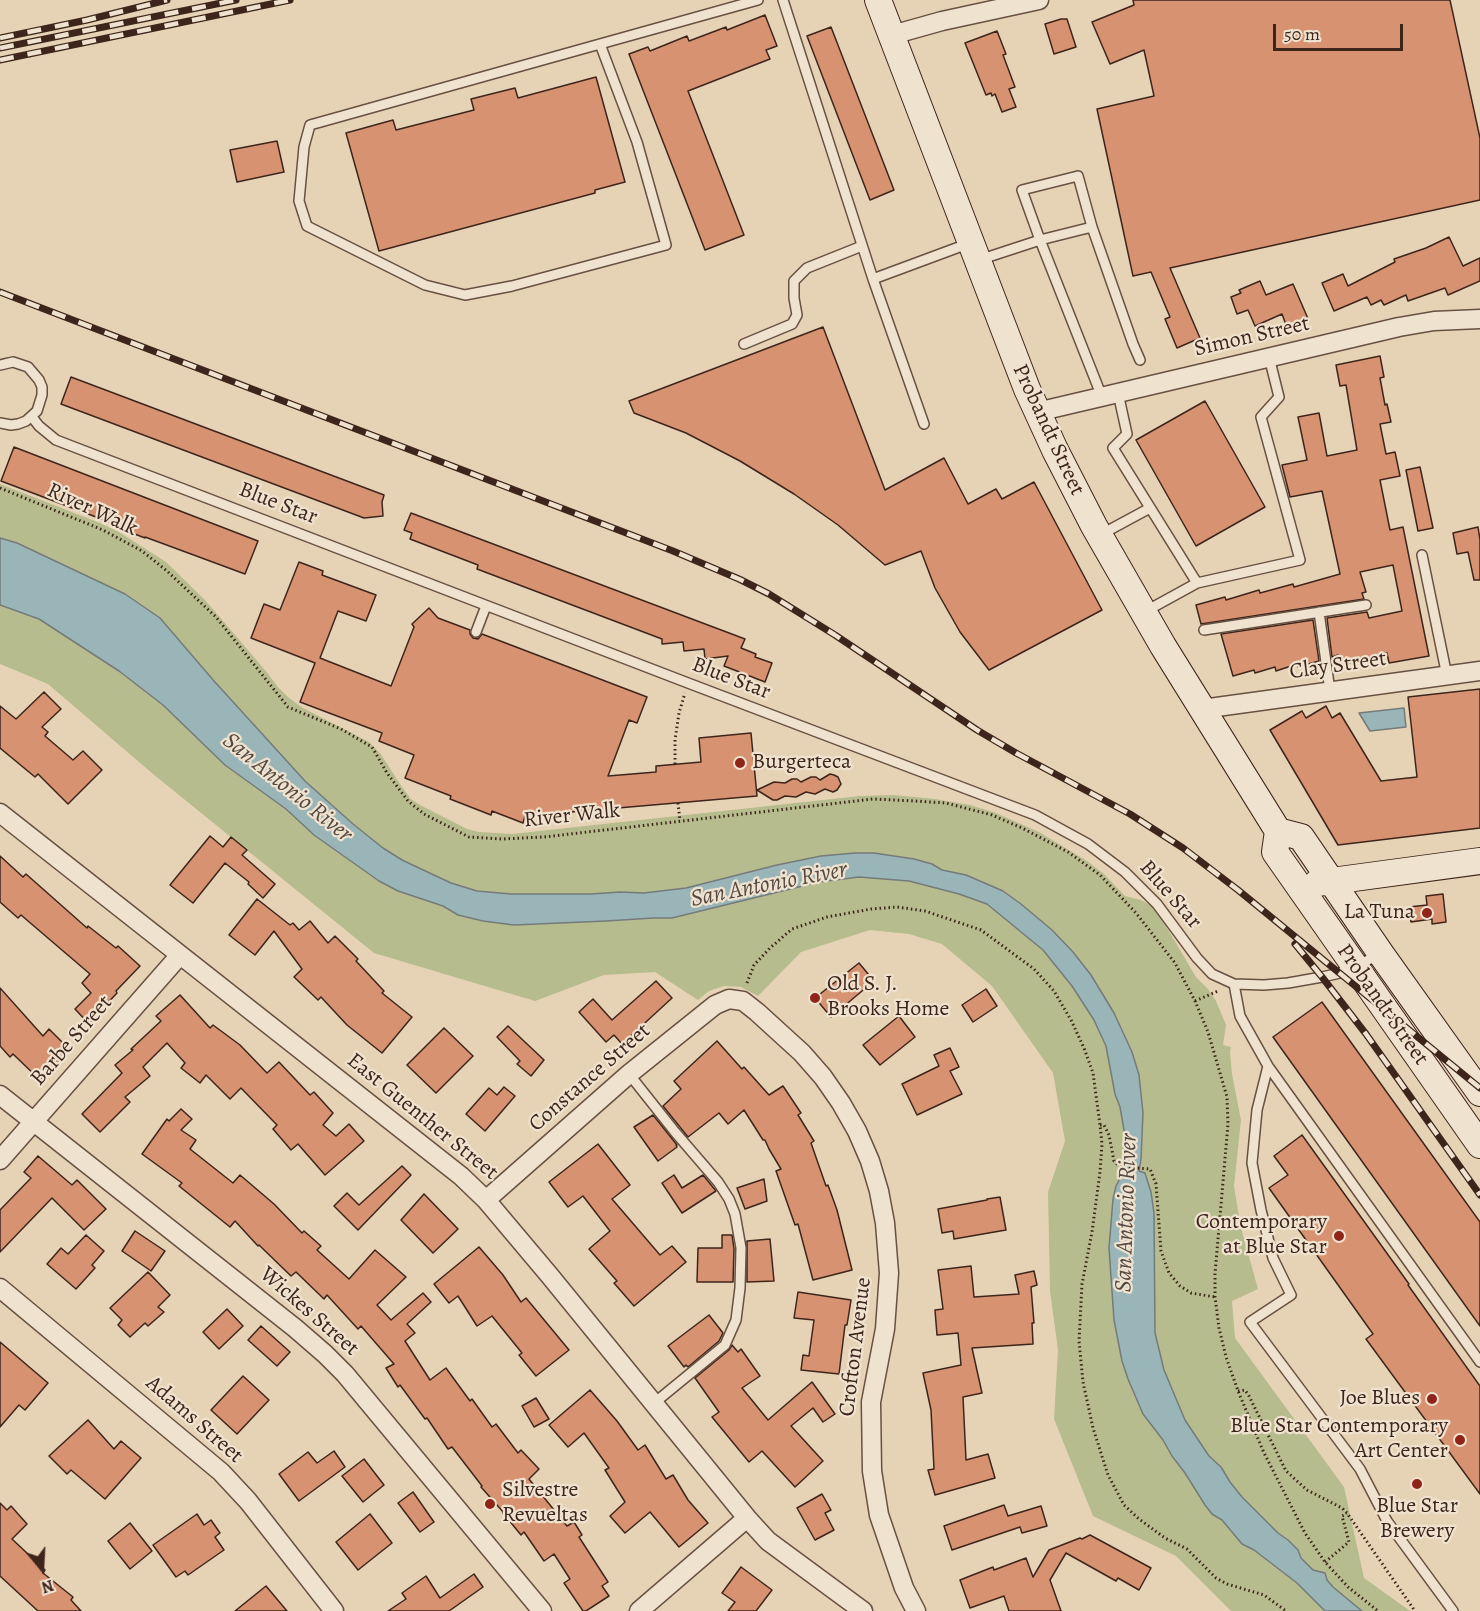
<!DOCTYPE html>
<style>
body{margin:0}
#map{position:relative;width:1480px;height:1611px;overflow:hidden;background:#e6d3b5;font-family:Alegreya,serif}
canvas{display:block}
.north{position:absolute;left:12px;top:1539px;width:60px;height:60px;-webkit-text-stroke:4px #efe2cf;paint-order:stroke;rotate:162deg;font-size:16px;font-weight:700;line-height:24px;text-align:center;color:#3e251c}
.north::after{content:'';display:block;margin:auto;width:21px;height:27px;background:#3e251c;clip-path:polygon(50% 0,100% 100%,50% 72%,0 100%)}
.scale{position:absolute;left:1273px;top:24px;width:130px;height:27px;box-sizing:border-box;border:3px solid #3e251c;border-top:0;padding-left:8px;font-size:18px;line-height:21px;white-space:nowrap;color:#3e251c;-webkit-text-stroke:4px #efe2cf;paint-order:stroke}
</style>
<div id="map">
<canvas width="1480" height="1611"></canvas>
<div class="north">N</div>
<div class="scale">50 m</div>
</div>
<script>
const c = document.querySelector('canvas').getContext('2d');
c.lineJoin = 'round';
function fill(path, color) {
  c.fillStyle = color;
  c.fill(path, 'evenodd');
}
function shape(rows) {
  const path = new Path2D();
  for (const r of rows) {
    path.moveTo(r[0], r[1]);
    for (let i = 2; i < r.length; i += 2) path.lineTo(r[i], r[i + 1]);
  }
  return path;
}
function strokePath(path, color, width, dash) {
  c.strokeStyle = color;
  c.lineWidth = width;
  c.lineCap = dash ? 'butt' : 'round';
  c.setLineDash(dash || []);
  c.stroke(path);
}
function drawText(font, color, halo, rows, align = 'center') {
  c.font = font + ' Alegreya,serif';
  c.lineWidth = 4.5;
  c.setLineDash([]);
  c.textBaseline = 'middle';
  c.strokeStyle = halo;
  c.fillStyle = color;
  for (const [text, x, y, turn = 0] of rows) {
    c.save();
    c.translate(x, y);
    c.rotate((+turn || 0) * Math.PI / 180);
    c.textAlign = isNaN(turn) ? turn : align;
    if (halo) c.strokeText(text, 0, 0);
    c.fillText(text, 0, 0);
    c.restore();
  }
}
const green = shape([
 [0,484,100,523,119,532,166,562,205,600,265,670,278,687,289,698,303,708,369,742,380,753,402,787,411,799,420,805,467,829,479,832,512,834,860,796,894,795,935,799,970,805,996,813,1039,832,1087,861,1104,874,1125,896,1141,900,1150,905,1158,914,1170,933,1196,977,1208,989,1216,1001,1226,1025,1223,1045,1231,1047,1230,1052,1232,1074,1241,1120,1234,1186,1241,1228,1258,1289,1232,1301,1235,1338,1344,1487,1364,1578,1410,1611,1231,1611,1176,1556,1093,1516,1054,1419,1058,1350,1050,1291,1048,1192,1065,1141,1053,1073,992,986,942,944,909,934,870,930,801,952,758,996,741,987,724,986,709,991,698,1000,655,972,604,975,535,1001,374,953,153,774,48,684,0,664]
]);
const water = shape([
 [0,538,17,543,125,594,160,618,214,681,305,781,353,824,383,848,402,860,451,883,477,891,511,894,591,894,620,892,644,893,686,888,777,865,821,856,855,853,874,853,914,859,932,864,942,870,966,875,1003,891,1021,904,1052,930,1073,952,1091,975,1114,1013,1132,1052,1139,1075,1143,1113,1141,1159,1139,1171,1145,1173,1151,1192,1154,1213,1155,1333,1164,1370,1185,1420,1209,1456,1221,1467,1230,1482,1242,1497,1278,1533,1288,1540,1298,1550,1301,1558,1313,1570,1325,1573,1327,1580,1333,1587,1362,1611,1325,1611,1297,1583,1254,1550,1242,1544,1222,1520,1212,1514,1205,1505,1185,1473,1172,1456,1163,1440,1143,1414,1128,1379,1122,1361,1114,1320,1109,1248,1113,1199,1116,1186,1124,1171,1124,1130,1120,1107,1115,1094,1106,1046,1094,1020,1072,986,1043,950,987,904,959,894,909,881,859,877,819,882,672,918,653,918,606,921,514,925,483,921,458,915,443,906,398,891,379,881,314,835,286,809,225,765,163,705,119,671,39,619,0,605,0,538],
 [1404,708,1406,727,1370,731,1359,713,1404,708]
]);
const building = shape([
 [1133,0,1450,0,1480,138,1480,200,1170,268,1200,338,1177,348,1165,319,1170,317,1151,272,1133,276,1097,109,1154,96,1144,50,1110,64,1092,22,1134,5,1133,0],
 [765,15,777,46,766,50,770,59,688,91,744,235,705,250,629,54,648,47,650,51,687,36,689,41,726,27,727,30,765,15],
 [1061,19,1067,19,1076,47,1054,54,1045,24,1061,19],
 [831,27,894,190,870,200,807,36,831,27],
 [997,31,1006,54,1003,55,1015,87,1009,89,1016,107,1002,112,995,94,992,96,991,93,986,95,965,43,997,31],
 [596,77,625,182,595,190,595,193,379,251,346,133,393,120,396,130,474,110,471,99,515,88,518,98,596,77],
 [277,141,284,172,237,182,230,150,277,141],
 [1449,237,1463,266,1480,258,1480,281,1448,295,1445,288,1408,301,1406,295,1384,305,1381,300,1371,305,1367,297,1334,311,1322,283,1343,274,1348,286,1395,262,1394,259,1426,248,1449,237],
 [1260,281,1266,295,1293,284,1309,321,1288,330,1282,314,1255,326,1248,310,1237,314,1231,297,1241,293,1239,290,1260,281],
 [823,327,885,490,944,458,968,504,996,489,1002,499,1034,482,1102,610,989,670,960,632,935,588,921,551,885,565,838,525,794,494,740,461,686,433,634,413,629,401,823,327],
 [1380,356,1384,377,1380,378,1385,405,1387,404,1391,422,1380,424,1386,454,1395,452,1400,476,1380,480,1390,530,1403,527,1429,656,1389,663,1387,653,1341,665,1338,655,1332,657,1327,618,1367,612,1369,618,1402,611,1393,565,1360,572,1366,592,1362,593,1364,599,1201,624,1196,605,1225,597,1226,600,1259,590,1260,593,1293,584,1294,587,1340,574,1322,491,1290,497,1282,465,1307,460,1298,417,1319,413,1327,456,1357,450,1346,385,1340,386,1336,365,1380,356],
 [71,377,384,495,382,502,383,516,364,518,61,404,71,377],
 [1205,401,1265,507,1196,546,1136,440,1205,401],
 [14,447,258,541,245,574,145,537,145,538,132,533,133,531,1,481,14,447],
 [1420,467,1433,528,1418,531,1406,470,1420,467],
 [411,513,745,639,741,648,756,654,755,657,772,663,765,682,724,666,728,656,705,659,704,649,684,651,683,642,662,644,662,639,477,569,478,565,410,539,412,533,404,530,411,513],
 [1478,527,1480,540,1480,580,1474,580,1468,552,1457,554,1453,533,1478,527],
 [299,562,323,571,322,575,376,595,366,621,338,611,320,658,391,686,414,627,412,624,429,608,438,618,470,630,470,634,473,638,478,639,482,634,647,697,637,723,629,720,608,776,656,772,656,766,701,762,699,738,751,733,757,796,525,816,523,823,492,811,491,815,450,799,451,796,405,778,414,755,379,741,382,733,300,702,315,663,251,638,264,604,280,610,299,562],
 [1313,620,1319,661,1298,667,1297,664,1276,671,1275,667,1255,673,1254,670,1233,676,1221,634,1313,620],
 [1480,689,1480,828,1338,845,1270,730,1302,711,1306,718,1326,706,1332,718,1340,713,1381,781,1417,777,1408,697,1480,689],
 [44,692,61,709,42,727,48,732,45,736,73,760,83,751,102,770,68,804,38,774,35,777,0,748,0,706,16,719,44,692],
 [830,774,834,775,838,777,841,784,837,790,833,792,825,789,815,794,806,792,796,797,785,796,777,800,773,800,757,790,774,782,785,783,792,779,797,779,801,782,811,777,816,777,820,780,830,774],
 [210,836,223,847,231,837,247,850,242,855,275,884,263,898,248,884,249,882,225,863,193,903,170,885,210,836],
 [0,856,23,877,26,874,87,928,88,926,116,948,118,946,140,966,116,991,117,993,102,1009,104,1011,89,1024,75,1009,91,993,82,983,90,974,21,915,18,918,0,902,0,856],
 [1443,894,1446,922,1432,924,1432,919,1411,922,1409,907,1427,905,1426,896,1443,894],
 [257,899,290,925,293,923,299,930,310,921,328,943,335,936,358,959,356,961,384,991,382,993,412,1017,382,1053,347,1025,321,997,318,1000,294,977,302,969,274,931,255,955,229,935,257,899],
 [859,963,874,981,831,1017,815,998,859,963],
 [656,981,672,998,622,1044,614,1035,606,1042,579,1012,593,999,612,1020,656,981],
 [0,988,43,1036,49,1029,70,1050,40,1080,13,1054,10,1057,0,1046,0,988],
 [986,989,997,1006,973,1022,962,1005,986,989],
 [180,995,210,1028,213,1025,240,1045,267,1073,279,1062,310,1095,314,1092,333,1113,323,1125,336,1136,349,1124,364,1141,325,1175,298,1144,291,1150,273,1129,277,1125,241,1088,230,1099,206,1075,200,1083,181,1068,185,1063,167,1043,143,1067,150,1076,125,1097,130,1102,100,1132,82,1114,122,1073,115,1065,133,1050,131,1049,161,1021,156,1016,180,995],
 [1322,1002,1480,1222,1480,1326,1273,1037,1322,1002],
 [899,1016,915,1037,880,1065,863,1045,899,1016],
 [508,1026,544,1060,531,1076,517,1064,520,1061,497,1037,508,1026],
 [444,1028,473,1056,436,1093,407,1065,444,1028],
 [717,1041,742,1069,744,1067,769,1095,783,1086,801,1113,798,1115,814,1141,811,1143,826,1186,828,1185,837,1210,852,1270,813,1280,798,1224,795,1225,776,1171,781,1169,769,1149,765,1140,763,1140,744,1110,728,1124,719,1113,688,1137,663,1106,681,1089,674,1081,717,1041],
 [950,1048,959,1067,950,1071,962,1094,917,1115,902,1084,939,1066,934,1055,950,1048],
 [504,1087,515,1096,485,1131,466,1114,489,1088,497,1095,504,1087],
 [181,1109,192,1119,181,1130,196,1140,190,1149,233,1183,240,1175,274,1204,302,1233,304,1231,321,1246,317,1250,349,1279,375,1250,406,1277,377,1305,391,1320,423,1293,431,1302,407,1324,415,1333,405,1341,430,1380,446,1368,470,1401,472,1399,492,1427,496,1424,518,1453,521,1450,539,1469,529,1479,567,1526,574,1522,582,1535,579,1537,608,1582,602,1586,609,1596,586,1611,583,1611,564,1583,570,1579,554,1554,544,1561,524,1532,521,1535,503,1513,504,1513,481,1487,482,1486,452,1447,448,1449,427,1418,425,1419,400,1385,398,1387,386,1368,394,1364,361,1326,358,1329,327,1295,324,1299,296,1272,291,1276,259,1245,258,1246,235,1221,230,1227,179,1186,182,1183,142,1154,167,1119,169,1121,181,1109],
 [653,1115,677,1145,676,1145,677,1147,658,1161,634,1127,653,1115],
 [1302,1135,1409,1284,1408,1285,1480,1386,1480,1494,1366,1339,1373,1334,1269,1188,1288,1175,1274,1156,1302,1135],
 [598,1144,630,1185,612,1199,660,1255,672,1246,686,1262,634,1306,614,1283,617,1281,589,1249,610,1231,583,1196,568,1207,549,1182,598,1144],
 [38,1156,72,1185,77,1180,106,1209,84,1230,52,1198,0,1252,0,1210,31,1178,24,1172,38,1156],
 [402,1166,411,1175,358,1230,334,1206,347,1193,359,1205,402,1166],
 [674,1175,682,1188,703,1175,716,1191,682,1213,662,1183,674,1175],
 [764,1179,767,1201,745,1209,737,1188,764,1179],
 [424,1194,458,1229,433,1253,401,1220,424,1194],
 [1000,1197,1006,1230,954,1239,953,1231,942,1233,938,1209,987,1200,987,1199,1000,1197],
 [135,1231,165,1251,151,1271,122,1251,135,1231],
 [86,1235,104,1251,92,1265,95,1268,76,1289,47,1264,61,1248,68,1254,86,1235],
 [722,1235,732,1235,734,1249,733,1282,697,1282,698,1248,722,1248,722,1235],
 [770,1239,774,1281,747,1282,747,1241,770,1239],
 [479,1247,503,1275,521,1302,526,1298,569,1350,536,1376,519,1355,522,1353,492,1316,477,1326,458,1296,449,1303,434,1284,479,1247],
 [971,1266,974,1297,1019,1294,1015,1275,1034,1271,1037,1285,1031,1287,1034,1323,1032,1323,1033,1344,972,1348,982,1393,963,1397,966,1460,988,1454,995,1478,935,1495,928,1470,934,1469,931,1410,923,1373,961,1365,958,1333,937,1335,935,1310,943,1309,938,1270,971,1266],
 [148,1272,170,1295,158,1307,164,1312,148,1326,145,1323,130,1337,118,1325,122,1320,110,1308,148,1272],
 [798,1292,851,1300,847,1325,845,1325,839,1374,801,1370,803,1355,809,1356,814,1320,794,1318,798,1292],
 [227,1309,243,1326,219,1349,203,1332,227,1309],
 [709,1315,723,1333,719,1341,688,1367,686,1365,684,1367,668,1346,709,1315],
 [261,1326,290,1352,277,1366,248,1340,261,1326],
 [0,1342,48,1383,25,1410,19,1405,0,1427,0,1342],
 [732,1345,738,1352,741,1349,760,1376,742,1388,768,1420,812,1382,835,1414,823,1422,813,1408,791,1426,823,1461,795,1487,762,1451,749,1462,712,1417,719,1412,695,1378,729,1350,732,1345],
 [243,1376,269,1400,237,1434,211,1410,243,1376],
 [590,1390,617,1421,638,1450,645,1445,666,1479,673,1475,688,1500,708,1523,679,1547,650,1512,625,1533,610,1516,625,1502,605,1470,609,1468,584,1433,568,1447,549,1425,590,1390],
 [536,1398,549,1419,534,1427,522,1406,536,1398],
 [88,1420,114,1449,121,1441,141,1458,105,1499,71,1470,67,1474,49,1456,88,1420],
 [334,1451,345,1467,299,1501,279,1474,308,1452,317,1463,334,1451],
 [364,1459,384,1485,363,1502,342,1476,364,1459],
 [413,1492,434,1522,420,1532,398,1503,413,1492],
 [822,1494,831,1510,825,1513,834,1530,815,1540,797,1508,822,1494],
 [0,1503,7,1510,11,1506,27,1524,12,1539,45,1570,43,1573,73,1597,71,1600,81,1611,38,1611,0,1576,0,1503],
 [1004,1505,1008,1516,1041,1506,1047,1526,1022,1533,1020,1527,952,1550,944,1526,1004,1505],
 [197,1514,204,1525,211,1520,220,1533,215,1537,224,1550,188,1575,185,1571,176,1577,153,1545,197,1514],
 [370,1514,392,1543,358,1570,336,1542,370,1514],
 [130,1523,152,1551,130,1569,108,1541,130,1523],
 [1090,1535,1151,1568,1139,1590,1118,1578,1116,1581,1066,1553,1050,1580,1061,1611,1009,1611,1004,1596,970,1608,960,1580,993,1567,994,1570,1026,1558,1033,1577,1049,1550,1080,1538,1082,1539,1090,1535],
 [741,1567,772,1590,756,1611,728,1611,735,1602,722,1593,741,1567],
 [474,1574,483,1587,449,1611,388,1611,406,1599,402,1593,426,1576,440,1598,474,1574],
 [266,1586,287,1611,235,1611,266,1586]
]);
const path = shape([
 [0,488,103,530,142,551,167,571,216,617,288,707,341,729,372,747,387,773,408,801,424,814,469,837,502,839,544,837,873,799,915,801,946,803,992,815,1022,828,1068,852,1100,875,1136,913,1175,963,1195,1001,1208,1032,1227,1097,1228,1124,1215,1274,1215,1297,1219,1328,1226,1357,1238,1391,1264,1453,1305,1533,1325,1562,1348,1587,1378,1611],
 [675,764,675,740,679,713,685,693],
 [678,803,680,821],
 [747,983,754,965,770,948,792,929,827,917,871,909,897,907,925,911,981,930,1034,969,1054,991,1071,1020,1084,1048,1093,1073,1100,1125,1102,1144,1100,1172,1092,1232,1082,1284,1079,1341,1083,1382,1093,1428,1108,1475,1124,1505,1139,1519,1165,1538,1187,1549,1216,1578,1227,1584,1264,1595,1286,1611],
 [1195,1001,1218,991],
 [1100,1125,1104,1125,1109,1135,1114,1161,1118,1165,1123,1167,1150,1169,1156,1184,1161,1251,1169,1273,1180,1286,1191,1293,1215,1297],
 [1238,1391,1245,1390,1249,1396,1286,1471,1307,1490,1342,1508,1347,1513,1415,1611],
 [1325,1562,1349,1542,1342,1516,1347,1514]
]);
const lane = shape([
 [783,0,873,279,924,424],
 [600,44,637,142,666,245,512,286,465,295,425,285,307,226,299,201,304,147,310,125,600,44,758,0],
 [1092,227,1078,176,1022,190,1040,240,1092,227,1133,344,1140,360],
 [979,260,1040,240,1102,397],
 [873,279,970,243],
 [744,344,792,324,797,315,794,298,794,281,807,268,862,246],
 [0,365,13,362,28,367,39,380,42,387,42,395,37,411,26,421,18,424,11,425,0,423],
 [1118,393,1127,434,1113,448,1197,583,1146,611],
 [32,417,39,426,56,440,688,683,1035,815,1088,844,1125,872,1157,904,1197,958,1212,974,1234,984,1264,985,1288,983,1322,977,1340,973,1379,955],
 [1100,535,1150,508],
 [1422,555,1447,676],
 [1197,583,1300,560,1261,417,1279,397,1269,357],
 [1319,612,1330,691],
 [1204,630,1366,605],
 [476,632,486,606],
 [1234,984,1240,1016,1268,1066,1480,1362],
 [1268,1066,1257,1110,1252,1163,1261,1210,1273,1258,1291,1295,1250,1322,1360,1469,1387,1521,1453,1611],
 [629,1074,675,1132,718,1182,729,1199,735,1214,741,1248,740,1288,736,1320,725,1345,653,1404]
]);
const street = shape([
 [892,35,942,21,1039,0],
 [1037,412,1399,327,1434,321,1480,319],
 [1202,709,1480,671],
 [0,813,461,1176,486,1200,550,1276,747,1518,768,1541,863,1611],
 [0,1095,295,1328,325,1354,345,1374,542,1611],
 [0,1160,180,955],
 [486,1200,629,1074,715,1005,729,999,743,1001,757,1012,802,1053,823,1077,841,1103,857,1131,870,1161,879,1191,885,1223,889,1273,885,1329,871,1402,872,1471,879,1515,904,1588,916,1611],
 [0,1288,221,1472,248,1501,334,1611],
 [639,1611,747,1518]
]);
const secondary = shape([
 [878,0,1027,389,1055,450,1094,526,1163,646,1278,831,1275,852,1480,1145],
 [1278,831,1301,837,1381,954,1480,1093],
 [1317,883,1480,861]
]);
const rail = shape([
 [0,38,87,20,167,0],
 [0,48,236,0],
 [0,60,290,0],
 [0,292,673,551,739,579,769,594,835,635,977,730,1016,753,1130,814,1183,848,1238,890,1480,1088],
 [1295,944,1322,977,1366,1034,1480,1195]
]);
const markers = [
 [740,763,6,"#8f2418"],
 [1427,913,6,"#8f2418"],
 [815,998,6,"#8f2418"],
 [1339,1236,6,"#8f2418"],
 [1432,1399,6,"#8f2418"],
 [1460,1440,6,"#8f2418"],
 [1417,1484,6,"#8f2418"],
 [490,1504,6,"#8f2418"]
];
const streetNames = [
 ["Simon Street",1252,337,-13],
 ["Probandt Street",1048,430,65],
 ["Blue Star",278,504,21],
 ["River Walk",92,510,25],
 ["Clay Street",1338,666,-8],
 ["Blue Star",731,679,21],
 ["River Walk",572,816,-6],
 ["Blue Star",1170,895,49],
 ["Probandt Street",1382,1005,55],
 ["Barbe Street",72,1041,-49],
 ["Constance Street",590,1078,-41],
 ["East Guenther Street",422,1117,39],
 ["Wickes Street",309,1312,41],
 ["Crofton Avenue",856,1347,-83],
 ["Adams Street",194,1420,41]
];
const poiNames = [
 ["Burgerteca",752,763,"left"],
 ["La Tuna",1415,913],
 ["Old S. J.",827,985,"left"],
 ["Brooks Home",827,1010,"left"],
 ["Contemporary",1327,1223],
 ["at Blue Star",1327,1248],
 ["Joe Blues",1420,1399],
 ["Blue Star Contemporary",1448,1427],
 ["Art Center",1448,1452],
 ["Silvestre",502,1491,"left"],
 ["Revueltas",502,1516,"left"],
 ["Blue Star",1417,1507,"center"],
 ["Brewery",1417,1532,"center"]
];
const waterNames = [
 ["San Antonio River",287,788,39],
 ["San Antonio River",769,885,-11],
 ["San Antonio River",1127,1213,-88]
];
fill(green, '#b6bc8d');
fill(water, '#9ab5b8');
strokePath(water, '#757b7a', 1.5);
fill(building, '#d79371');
strokePath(building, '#3e251c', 1.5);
strokePath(lane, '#685042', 12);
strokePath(street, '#685042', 21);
strokePath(secondary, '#3e251c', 28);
strokePath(path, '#3e251c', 3, [1.5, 3]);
strokePath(lane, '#efe2cf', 9);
strokePath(street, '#efe2cf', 18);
strokePath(secondary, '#efe2cf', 26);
strokePath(rail, '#3e251c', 7);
strokePath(rail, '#efe2cf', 4.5, [14]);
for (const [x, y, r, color] of markers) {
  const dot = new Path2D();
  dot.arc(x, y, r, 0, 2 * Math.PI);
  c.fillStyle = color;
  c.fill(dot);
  strokePath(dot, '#efe2cf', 2);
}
drawText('22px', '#3e251c', '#efe2cf', streetNames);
drawText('22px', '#3e251c', '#efe2cf', poiNames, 'right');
drawText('italic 24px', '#554943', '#efe2cf', waterNames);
</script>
